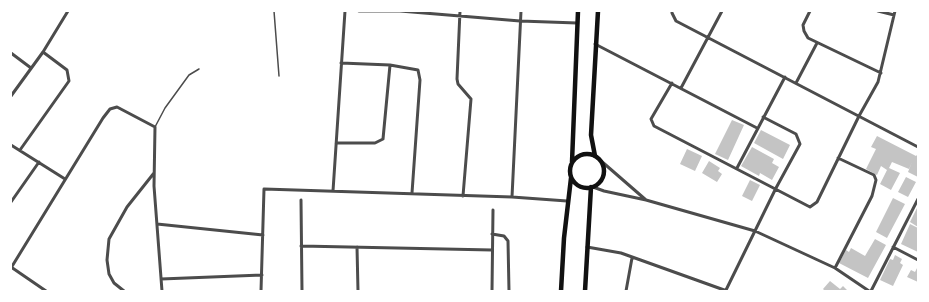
<!DOCTYPE html>
<style>
body{margin:0}
#map{position:relative;width:929px;height:302px;overflow:hidden;background:#fff;font-family:Overpass,sans-serif}
canvas{display:block}
.frame{position:absolute;inset:0;border:12px solid #fff;pointer-events:none}
</style>
<div id="map">
<canvas width="929" height="302"></canvas>
<div class="frame"></div>
</div>
<script>
const c = document.querySelector('canvas').getContext('2d');
c.lineJoin = 'round';
function fill(path, color) {
  c.fillStyle = color;
  c.fill(path, 'evenodd');
}
function shape(rows) {
  const path = new Path2D();
  for (const r of rows) {
    if (r.length === 3) {
      path.moveTo(r[0] + r[2], r[1]);
      path.arc(r[0], r[1], r[2], 0, 2 * Math.PI);
      continue;
    }
    path.moveTo(r[0], r[1]);
    for (let i = 2; i < r.length; i += 2) path.lineTo(r[i], r[i + 1]);
  }
  return path;
}
function strokePath(path, color, width, dash) {
  c.strokeStyle = color;
  c.lineWidth = width;
  c.lineCap = dash ? 'butt' : 'round';
  c.setLineDash(dash || []);
  c.stroke(path);
}
const building = shape([
 [732,120,744,125,728,160,715,154],
 [761,130,790,145,783,159,754,143],
 [877,136,916,156,918,154,918,177,908,172,912,162,909,169,892,162,889,168,900,173,891,190,880,184,887,170,881,166,877,175,866,169,876,149,871,147],
 [752,147,774,159,772,163,779,167,772,180,760,173,759,176,741,166],
 [687,149,702,156,695,171,680,164],
 [709,161,720,168,718,171,722,174,717,182,702,173],
 [906,177,916,182,908,197,898,192],
 [750,180,760,185,752,201,742,196],
 [893,198,905,204,887,238,876,232],
 [918,206,918,227,910,222],
 [910,224,918,228,918,252,901,244],
 [875,239,886,245,868,278,839,263,846,250,849,252,851,248,865,256],
 [895,255,902,259,900,263,903,265,893,286,880,280,890,259,893,260],
 [918,266,918,282,907,277,911,270,915,272],
 [830,281,840,289,843,286,848,291,825,291,823,289]
]);
const service = shape([
 [274,11,279,76],
 [155,127,165,108,189,75,199,69]
]);
const minor = shape([
 [359,11,400,11,520,21,577,23],
 [460,11,457,79,458,84,471,99,463,196],
 [672,11,672,13,676,21,918,147],
 [810,11,803,25,804,31,808,38,881,73],
 [878,11,894,15],
 [595,44,757,128],
 [11,53,31,68],
 [341,63,390,65,418,70,420,80,412,193],
 [672,83,651,119,654,126,810,207,817,202,859,116,878,82,895,11],
 [796,83,817,43],
 [681,88,722,11],
 [11,96,43,52,68,11],
 [336,143,375,143,383,139,390,65],
 [11,145,65,179],
 [20,150,69,81,67,70,43,52],
 [600,160,646,200],
 [737,168,785,77],
 [593,187,604,191,646,200,755,231,835,268,869,291],
 [333,191,345,11],
 [512,197,521,11],
 [301,200,302,291],
 [11,202,39,162],
 [157,224,263,235],
 [492,234,504,236,508,241,509,291],
 [301,246,492,250],
 [357,247,358,291],
 [587,247,621,253,727,291],
 [893,247,918,260],
 [11,267,46,291],
 [11,268,103,118,110,109,117,107,155,127,154,186,162,291],
 [835,268,872,196,876,180,874,175,838,158],
 [161,279,262,275],
 [726,290,776,188,800,144,796,134,763,117],
 [124,291,114,283,109,274,107,260,109,239,127,207,154,173],
 [261,291,264,189,512,197,567,201],
 [492,291,493,210],
 [626,291,632,258],
 [871,291,918,199]
]);
const secondary = shape([
 [587,171,17],
 [595,156,591,135,598,11],
 [572,162,578,11],
 [561,291,564,238,571,178],
 [585,291,591,187]
]);
fill(building, '#c4c4c4');
strokePath(service, '#4c4c4c', 1.5);
strokePath(minor, '#4c4c4c', 3);
strokePath(secondary, '#111', 4.5);
</script>
